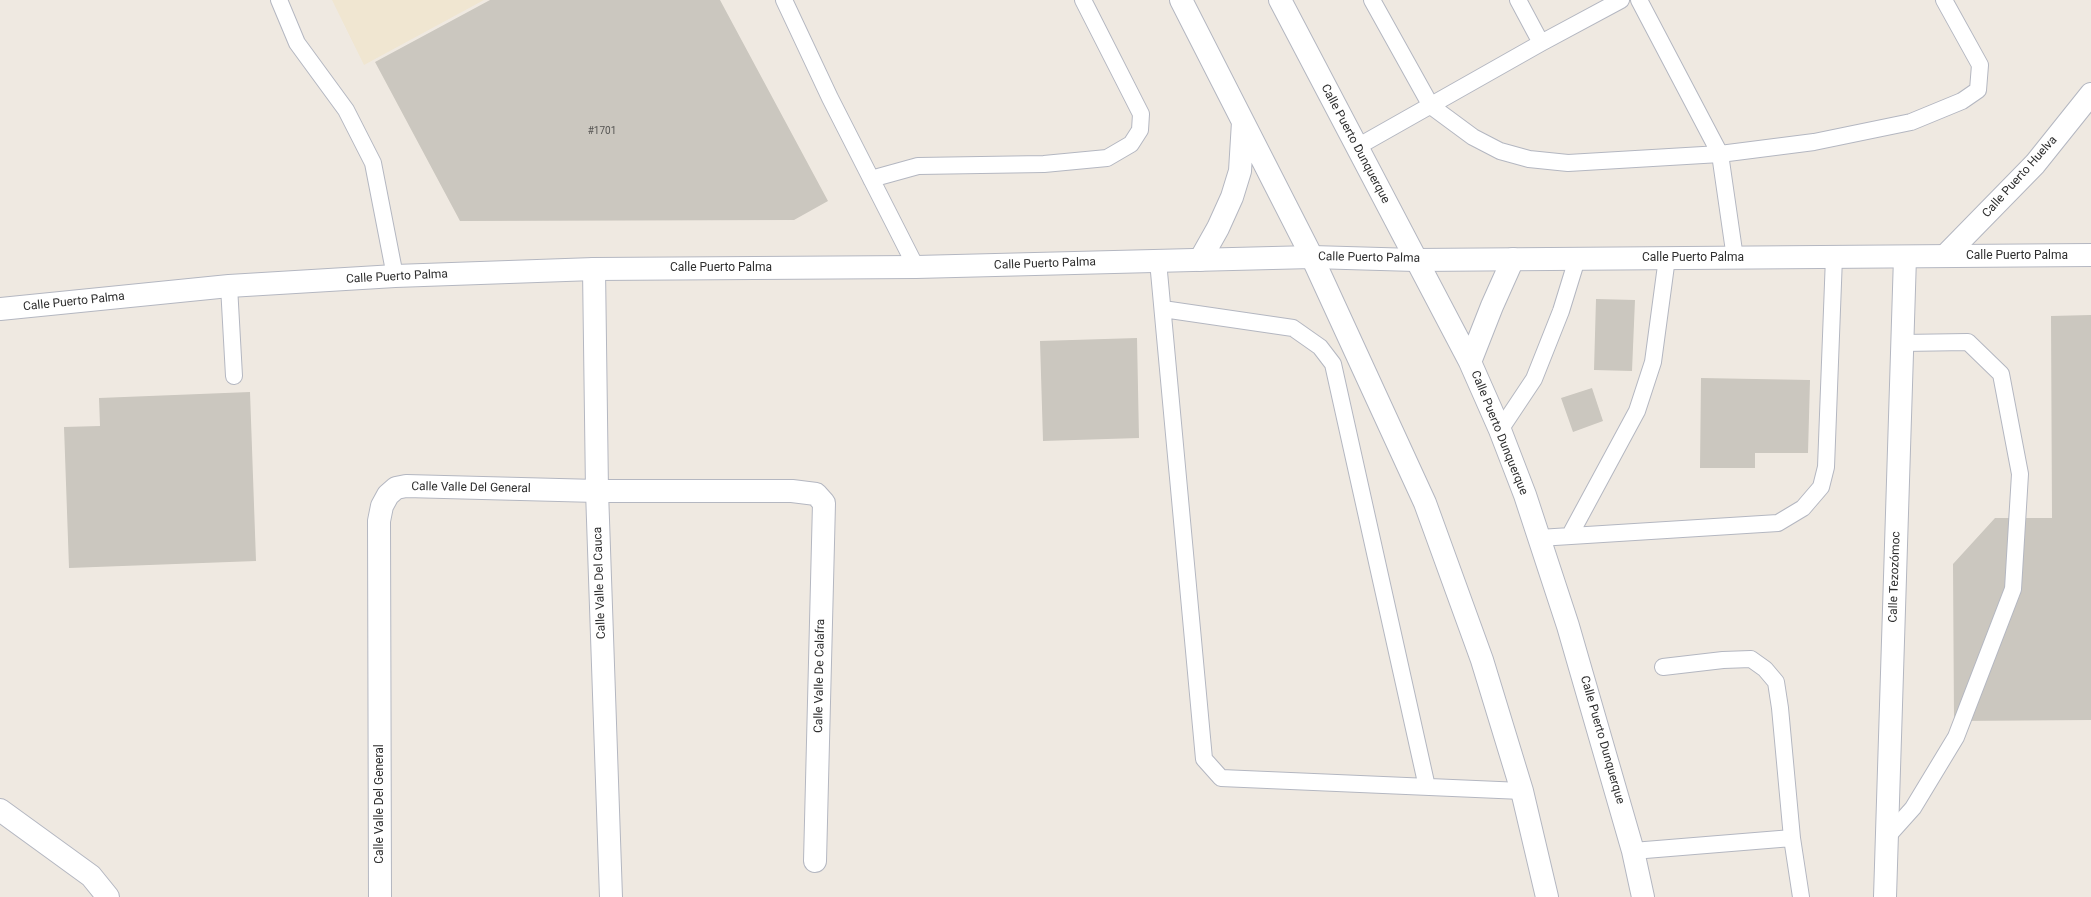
<!DOCTYPE html>
<meta charset="utf-8">
<style>
body{margin:0}
canvas{display:block;background:#efe9e1}
</style>
<canvas width="2091" height="897"></canvas>
<script>
const c = document.querySelector('canvas').getContext('2d');
c.lineJoin = 'round';
function fill(path, color) {
  c.fillStyle = color;
  c.fill(path, 'evenodd');
}
function shape(rows) {
  const path = new Path2D();
  for (const r of rows) {
    path.moveTo(r[0], r[1]);
    for (let i = 2; i < r.length; i += 2) path.lineTo(r[i], r[i + 1]);
  }
  return path;
}
function strokePath(path, color, width, dash) {
  c.strokeStyle = color;
  c.lineWidth = width;
  c.lineCap = dash ? 'butt' : 'round';
  c.setLineDash(dash || []);
  c.stroke(path);
}
function drawText(font, color, halo, rows, align = 'center') {
  c.font = font + ' Roboto,sans-serif';
  c.lineWidth = 4;
  c.setLineDash([]);
  c.textBaseline = 'middle';
  c.strokeStyle = halo;
  c.fillStyle = color;
  for (const [text, x, y, turn = 0] of rows) {
    c.save();
    c.translate(x, y);
    c.rotate((+turn || 0) * Math.PI / 180);
    c.textAlign = isNaN(turn) ? turn : align;
    if (halo) c.strokeText(text, 0, 0);
    c.fillText(text, 0, 0);
    c.restore();
  }
}
const education = shape([
 [332,0,484,0,364,65]
]);
const building = shape([
 [490,0,720,0,828,201,794,220,460,221,375,62],
 [1596,299,1635,300,1632,371,1594,370],
 [2091,315,2091,720,1954,721,1953,564,1995,518,2052,518,2051,316],
 [1137,338,1139,438,1043,441,1040,341],
 [1701,378,1810,380,1808,453,1755,453,1755,468,1700,468],
 [1592,388,1603,421,1573,432,1561,398],
 [250,392,256,561,69,568,64,427,100,426,99,398]
]);
const service = shape([
 [279,0,297,43,346,110,373,163,395,276],
 [784,0,830,98,916,267],
 [1372,0,1431,106,1473,137,1500,151,1529,159,1568,163,1720,154,1814,142,1911,122,1962,101,1978,90,1980,65,1944,0],
 [1518,0,1541,43],
 [1639,0,1720,154,1735,258],
 [1357,147,1541,43,1621,0],
 [871,179,918,166,1044,164,1107,158,1131,144,1140,130,1141,114,1083,0],
 [1158,261,1204,759,1221,778,1522,791],
 [229,286,234,376],
 [1163,309,1293,328,1320,347,1333,364,1427,787],
 [1500,430,1534,379,1561,311,1577,259],
 [1570,535,1637,411,1653,362,1667,258],
 [1539,538,1778,523,1803,508,1821,487,1826,467,1834,257],
 [1887,837,1913,808,1956,737,2013,589,2020,474,2001,374,1968,342,1902,343],
 [1792,838,1801,897],
 [1633,851,1792,838,1780,708,1776,682,1765,669,1751,659,1723,660,1663,667]
]);
const minor = shape([
 [1945,256,2035,164,2091,94],
 [594,269,597,491,611,897],
 [0,810,91,876,108,897],
 [380,897,379,521,382,506,388,495,396,488,406,486,597,491,792,491,816,494,824,503,815,861],
 [1885,897,1905,257]
]);
const tertiary = shape([
 [0,309,229,286,395,276,594,269,916,267,1312,257,1415,260,2091,255]
]);
const secondary = shape([
 [1181,0,1312,257,1425,503,1482,660,1522,791,1547,897],
 [1280,0,1470,362,1500,430,1525,495,1568,626,1633,851,1643,897],
 [1200,260,1218,228,1232,197,1240,171,1243,122],
 [1470,362,1492,306,1513,259]
]);
const numberNames = [
 ["#1701",602,131]
];
const streetNames = [
 ["Calle Puerto Dunquerque",1355,144,62],
 ["Calle Puerto Huelva",2020,177,-48],
 ["Calle Puerto Palma",2017,256],
 ["Calle Puerto Palma",1369,258,1],
 ["Calle Puerto Palma",1693,258],
 ["Calle Puerto Palma",1045,264,-2],
 ["Calle Puerto Palma",721,268],
 ["Calle Puerto Palma",397,277,-3],
 ["Calle Puerto Palma",74,302,-6],
 ["Calle Puerto Dunquerque",1499,433,68],
 ["Calle Valle Del General",471,488,1],
 ["Calle Tezozómoc",1895,577,-88],
 ["Calle Valle Del Cauca",600,583,-92],
 ["Calle Valle De Calafra",820,676,-89],
 ["Calle Puerto Dunquerque",1602,740,74],
 ["Calle Valle Del General",380,804,-90]
];
fill(education, '#f0e6d1');
fill(building, '#cbc7bf');
strokePath(service, '#b4b7c1', 18);
strokePath(minor, '#b4b7c1', 24);
strokePath(tertiary, '#b4b7c1', 24);
strokePath(secondary, '#b4b7c1', 24);
strokePath(service, '#fff', 16);
strokePath(minor, '#fff', 22);
strokePath(tertiary, '#fff', 22);
strokePath(secondary, '#fff', 22);
drawText('10px', '#555452', null, numberNames);
drawText('12px', '#2e2e2e', '#fff', streetNames);
</script>
